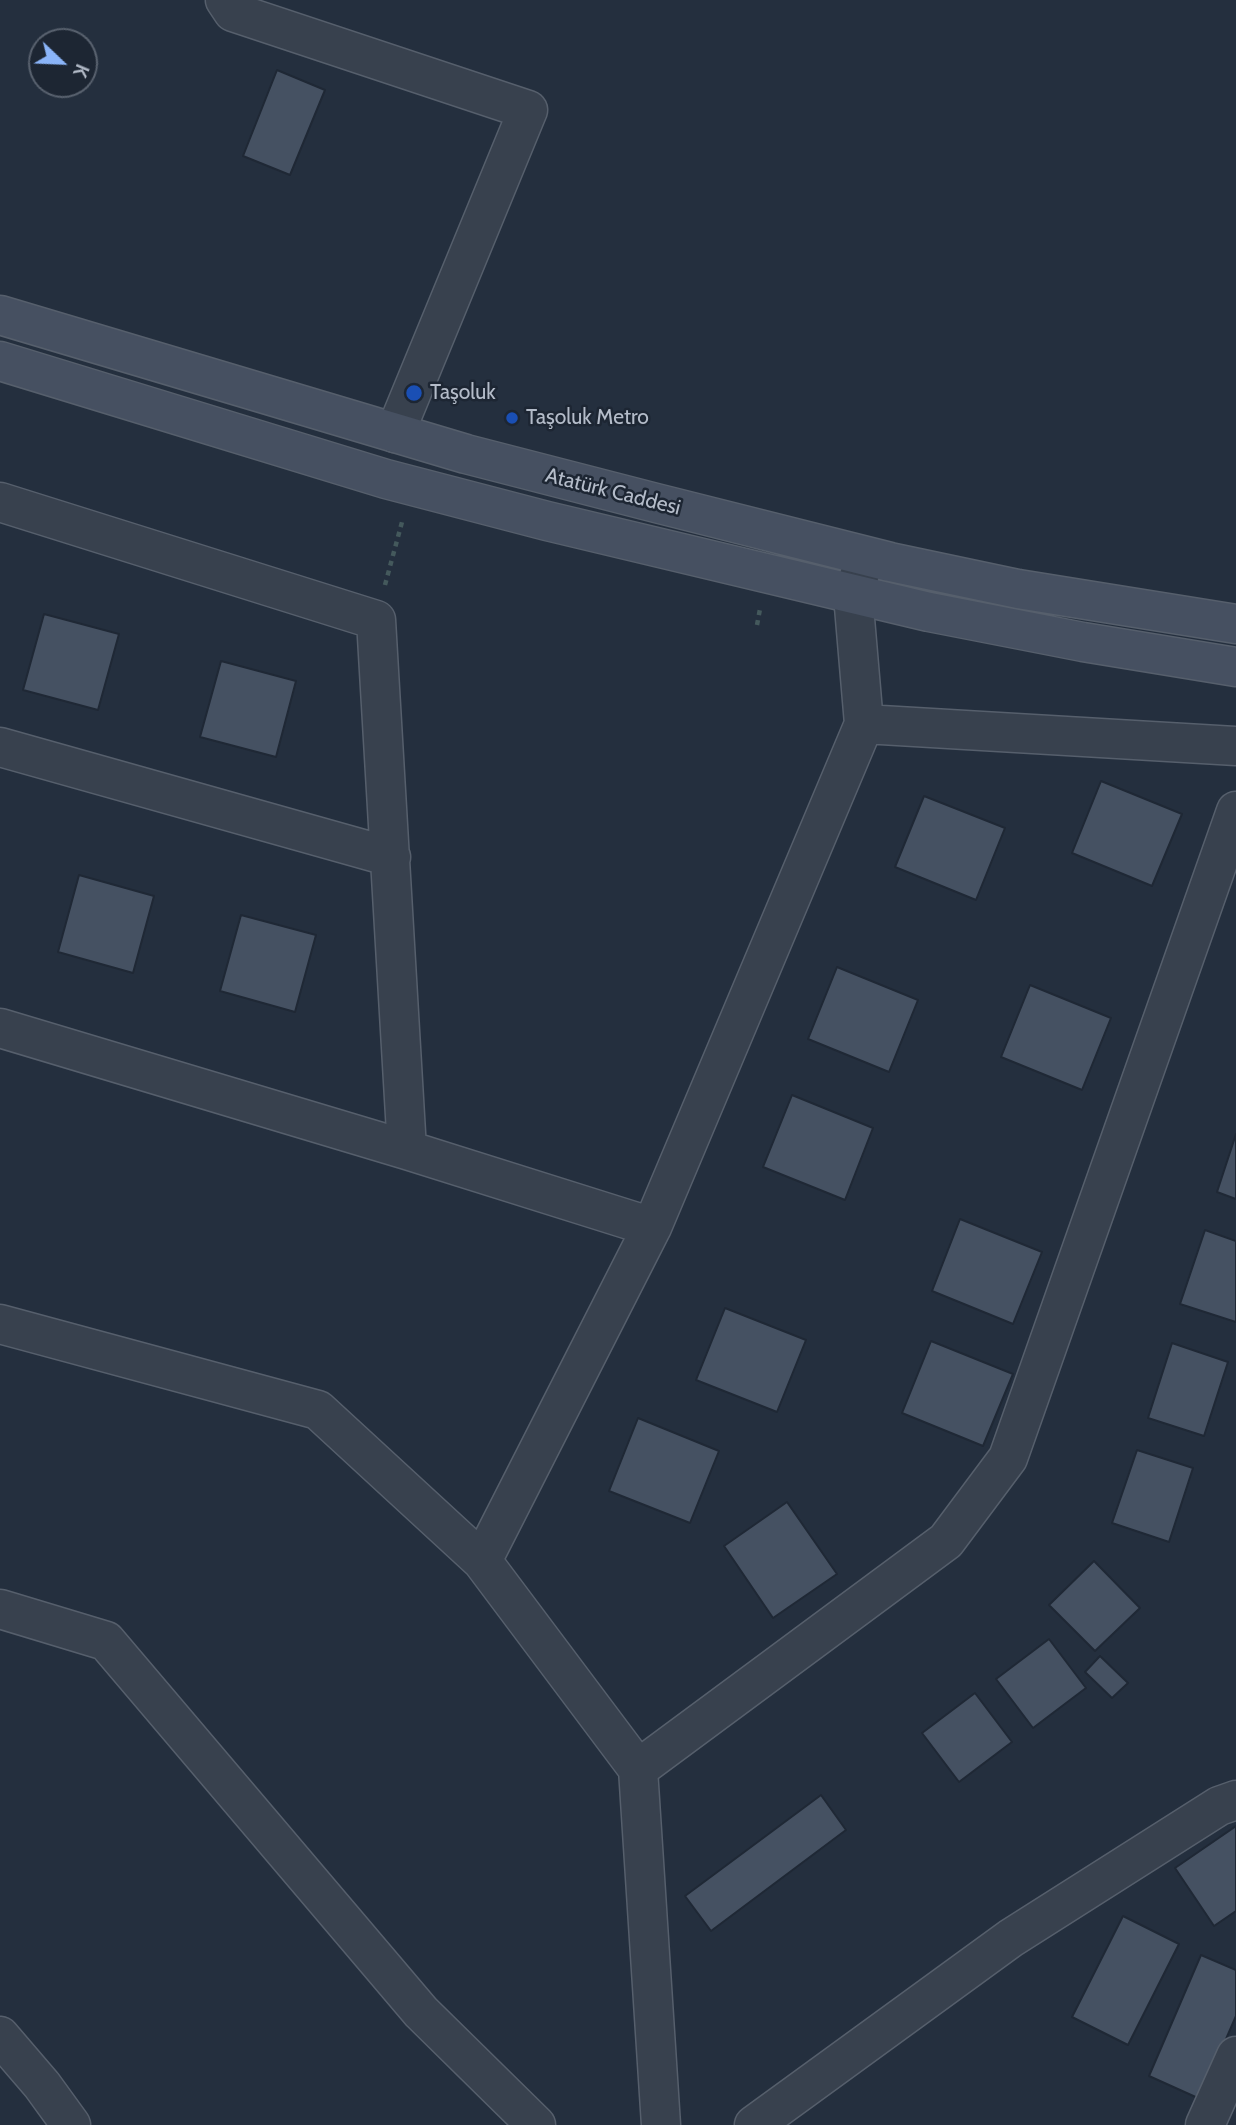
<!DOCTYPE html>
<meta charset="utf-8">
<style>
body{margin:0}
#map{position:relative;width:1236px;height:2125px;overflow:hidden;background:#242f3e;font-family:Cabin,sans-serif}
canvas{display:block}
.north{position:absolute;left:28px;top:28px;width:70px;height:70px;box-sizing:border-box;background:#1d2633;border:2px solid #59626f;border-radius:50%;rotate:113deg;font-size:19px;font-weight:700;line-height:28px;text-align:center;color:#b4bcc9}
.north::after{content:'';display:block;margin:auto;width:24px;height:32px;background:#8ab4f8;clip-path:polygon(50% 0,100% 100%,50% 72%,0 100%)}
</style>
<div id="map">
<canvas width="1236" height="2125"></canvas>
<div class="north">K</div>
</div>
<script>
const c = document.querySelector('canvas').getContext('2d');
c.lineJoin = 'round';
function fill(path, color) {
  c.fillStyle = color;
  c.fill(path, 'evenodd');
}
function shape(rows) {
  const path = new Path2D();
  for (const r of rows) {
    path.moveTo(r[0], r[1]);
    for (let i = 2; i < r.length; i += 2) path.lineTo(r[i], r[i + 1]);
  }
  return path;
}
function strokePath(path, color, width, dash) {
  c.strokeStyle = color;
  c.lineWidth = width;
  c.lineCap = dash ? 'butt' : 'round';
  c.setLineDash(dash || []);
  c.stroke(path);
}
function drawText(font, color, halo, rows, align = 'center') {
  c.font = font + ' Cabin,sans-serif';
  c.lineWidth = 5;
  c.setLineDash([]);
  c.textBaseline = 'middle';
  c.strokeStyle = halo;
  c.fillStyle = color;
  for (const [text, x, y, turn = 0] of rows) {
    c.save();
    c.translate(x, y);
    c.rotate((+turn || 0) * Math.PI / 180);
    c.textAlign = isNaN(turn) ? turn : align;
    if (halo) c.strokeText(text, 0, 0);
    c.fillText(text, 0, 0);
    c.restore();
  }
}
const building = shape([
 [277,70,325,90,290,175,243,156,277,70],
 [44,614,119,634,98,710,23,690,44,614],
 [221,661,296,681,276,757,200,737,221,661],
 [1101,781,1182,814,1152,886,1072,853,1101,781],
 [924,796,1005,828,976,900,895,867,924,796],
 [79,875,154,896,133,973,58,952,79,875],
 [241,915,316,935,295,1012,220,991,241,915],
 [837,967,918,1000,889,1072,808,1039,837,967],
 [1030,985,1111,1018,1082,1090,1001,1057,1030,985],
 [792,1095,873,1128,845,1200,763,1167,792,1095],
 [1236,1134,1236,1199,1217,1192,1236,1134],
 [960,1219,1042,1252,1013,1324,932,1291,960,1219],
 [1205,1230,1236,1241,1236,1322,1180,1304,1205,1230],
 [725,1308,806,1340,777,1412,696,1380,725,1308],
 [931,1341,1013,1374,983,1446,902,1413,931,1341],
 [1172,1343,1228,1362,1204,1436,1148,1418,1172,1343],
 [638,1418,719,1451,690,1523,609,1491,638,1418],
 [1137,1450,1193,1468,1169,1542,1112,1523,1137,1450],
 [787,1502,837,1574,773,1618,724,1546,787,1502],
 [1094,1561,1140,1608,1095,1651,1049,1605,1094,1561],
 [1049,1639,1086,1688,1033,1728,996,1679,1049,1639],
 [1100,1656,1128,1683,1112,1698,1085,1672,1100,1656],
 [975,1693,1012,1742,959,1782,922,1733,975,1693],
 [821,1795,846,1830,711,1931,685,1896,821,1795],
 [1236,1826,1236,1911,1214,1926,1175,1868,1236,1826],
 [1123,1916,1179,1944,1128,2045,1072,2017,1123,1916],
 [1201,1955,1236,1970,1236,2016,1200,2099,1149,2076,1201,1955]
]);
const path = shape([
 [385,585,402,522],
 [757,625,760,609]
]);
const street = shape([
 [225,0,233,12,528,110,395,433],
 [0,502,376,620,407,1150],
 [864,724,1236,746],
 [0,747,391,857],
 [0,1028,407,1150,652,1227],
 [0,1324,318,1410,482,1561],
 [0,1609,106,1641,421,2012,536,2125],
 [638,1769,946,1541,1008,1458,1236,811],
 [0,2036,42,2085,71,2125],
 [661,2125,638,1769,482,1561,652,1227,864,724,853,595,863,564],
 [754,2125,1011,1938,1219,1806,1236,1800],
 [1205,2125,1236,2056]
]);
const secondary = shape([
 [0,315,466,454,656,503,890,562,1018,589,1236,624],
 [0,361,386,479,547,521,929,612,1083,642,1236,667]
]);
const markers = [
 [414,393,9,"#1a4fb4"],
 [512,418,7,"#1a4fb4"]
];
const poiNames = [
 ["Taşoluk",430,393],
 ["Taşoluk Metro",526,418]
];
const streetNames = [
 ["Atatürk Caddesi",613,492,14]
];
fill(building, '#455162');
strokePath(building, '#1f2835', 2);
strokePath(street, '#565f6c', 41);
strokePath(secondary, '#565f6c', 41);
strokePath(path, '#44595c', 4.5, [5, 5]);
strokePath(street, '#38414e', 38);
strokePath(secondary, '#465061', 38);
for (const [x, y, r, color] of markers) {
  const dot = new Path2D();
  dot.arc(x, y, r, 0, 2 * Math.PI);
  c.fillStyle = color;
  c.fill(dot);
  strokePath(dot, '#1d2633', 2.5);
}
drawText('21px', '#b4bcc9', '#1d2633', poiNames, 'left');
drawText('21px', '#b4bcc9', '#1d2633', streetNames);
</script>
